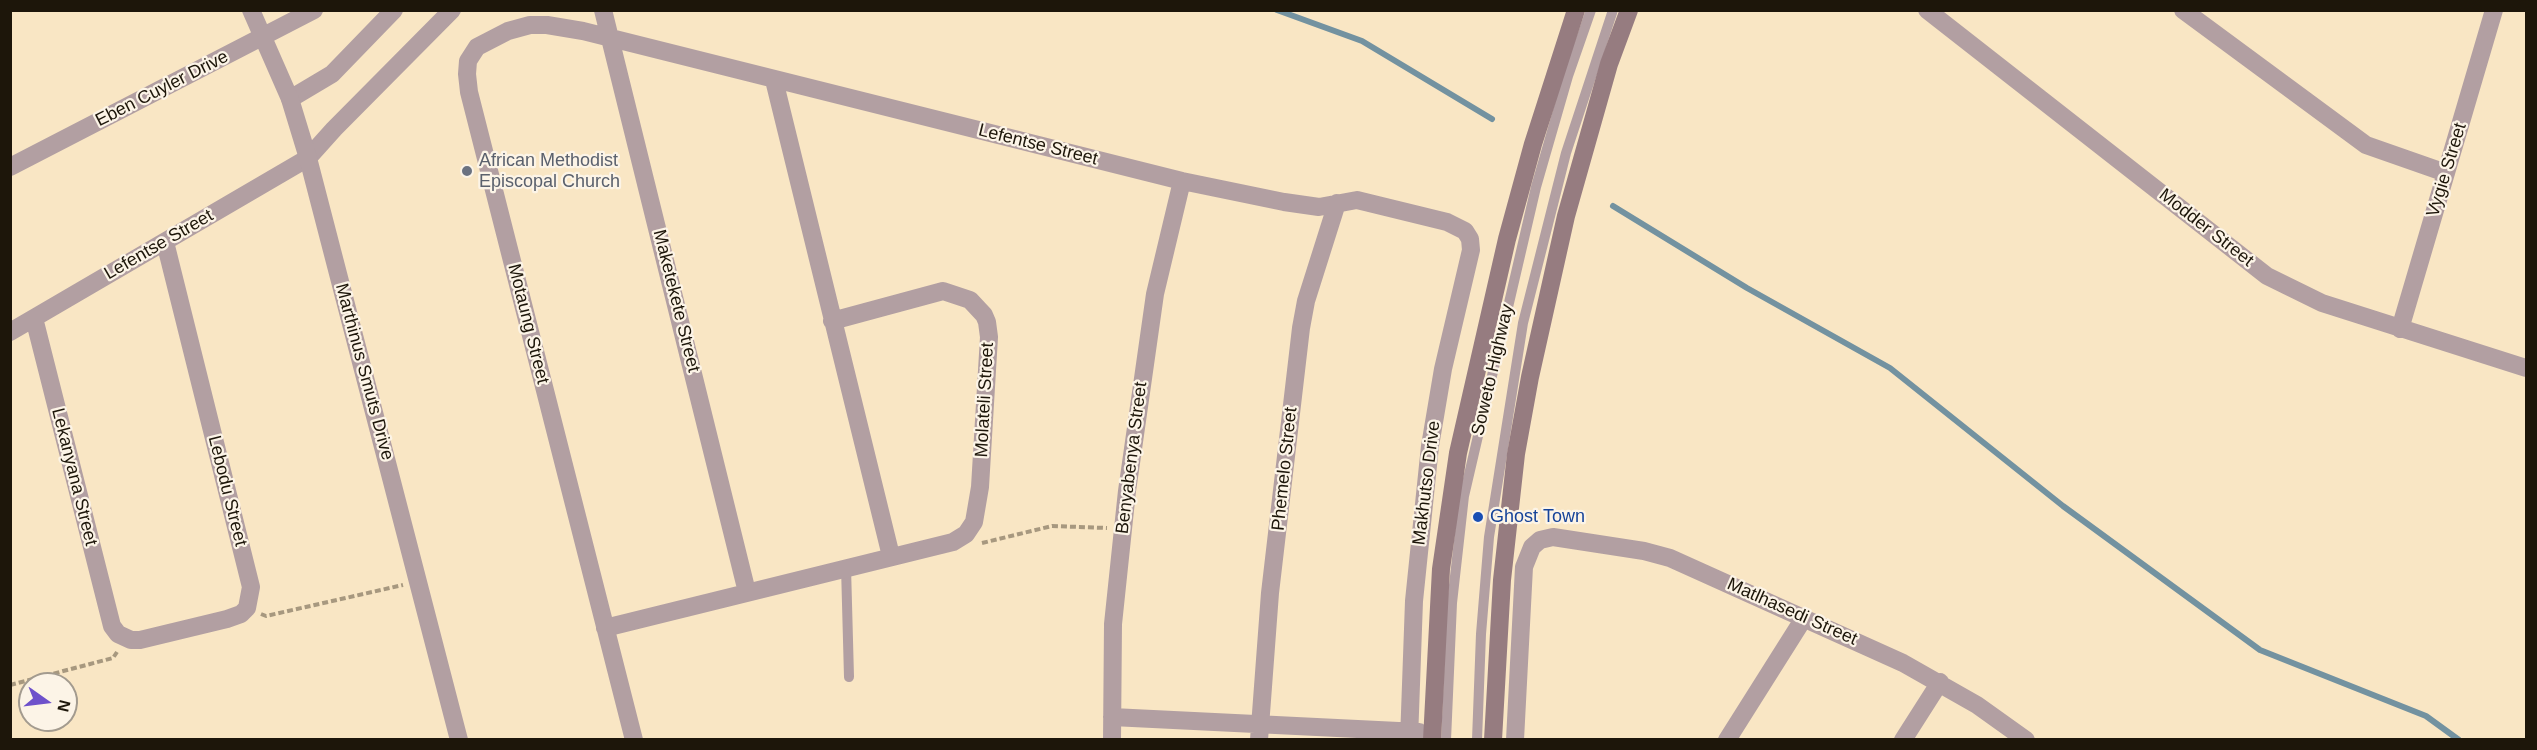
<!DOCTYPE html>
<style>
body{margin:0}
#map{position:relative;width:2537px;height:750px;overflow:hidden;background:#f9e6c4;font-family:Helvetica,sans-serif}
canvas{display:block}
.frame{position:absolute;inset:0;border:12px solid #1d160a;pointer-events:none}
.north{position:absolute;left:18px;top:672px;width:60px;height:60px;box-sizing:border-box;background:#fcf4e7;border:2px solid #a39b8f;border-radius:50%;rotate:104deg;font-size:16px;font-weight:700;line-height:24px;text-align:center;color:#1d160a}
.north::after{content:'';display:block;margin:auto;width:21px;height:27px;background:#6e51cb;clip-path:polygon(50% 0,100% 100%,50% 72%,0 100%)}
</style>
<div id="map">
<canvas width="2537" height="750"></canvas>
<div class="frame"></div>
<div class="north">N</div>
</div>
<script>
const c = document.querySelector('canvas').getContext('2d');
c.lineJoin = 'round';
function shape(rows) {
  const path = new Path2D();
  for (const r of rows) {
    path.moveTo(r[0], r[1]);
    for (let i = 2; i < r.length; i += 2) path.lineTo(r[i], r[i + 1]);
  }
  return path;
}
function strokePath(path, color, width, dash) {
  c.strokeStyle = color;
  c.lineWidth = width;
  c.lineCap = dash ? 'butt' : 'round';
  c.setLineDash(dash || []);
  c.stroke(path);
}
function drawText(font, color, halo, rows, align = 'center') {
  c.font = font + ' Helvetica,sans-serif';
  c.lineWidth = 4.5;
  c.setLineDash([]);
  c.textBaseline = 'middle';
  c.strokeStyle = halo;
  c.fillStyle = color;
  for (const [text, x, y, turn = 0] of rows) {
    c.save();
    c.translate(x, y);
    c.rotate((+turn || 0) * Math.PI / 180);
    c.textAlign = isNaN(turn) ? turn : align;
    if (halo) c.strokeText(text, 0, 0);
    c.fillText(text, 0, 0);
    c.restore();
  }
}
const stream = shape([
 [1277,10,1362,41,1492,119],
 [1613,206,1747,288,1890,368,2063,506,2260,650,2426,716,2459,740]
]);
const path = shape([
 [982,543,1052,526,1107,528],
 [261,614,266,616,403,585],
 [10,685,113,658,117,652]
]);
const service = shape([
 [846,567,849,677],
 [1446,740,1452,603,1464,496,1536,187,1568,76,1591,10],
 [1477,740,1481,634,1489,537,1523,323,1566,153,1613,10]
]);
const minor = shape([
 [603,10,747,592],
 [1927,10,2267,276,2322,303,2526,368],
 [2183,10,2366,145,2446,173],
 [774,80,891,556],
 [290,99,332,74,394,10],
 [34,318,112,626,118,634,131,640,140,640,227,619,241,614,247,608,251,587,165,242],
 [2400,329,2494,10],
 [10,332,308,158,334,129,452,10],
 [605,628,953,542,966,534,974,522,980,487,989,337,987,322,984,315,970,300,943,291,832,321],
 [1112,717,1419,732],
 [634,740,469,92,467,74,468,61,477,47,508,31,530,25,547,25,583,31,1182,181,1284,202,1319,207,1357,200,1447,222,1465,231,1470,239,1471,250,1443,369,1430,446,1414,601,1409,740],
 [1112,740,1113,624,1127,491,1155,294,1182,181],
 [1259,740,1270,593,1301,328,1306,301,1337,203],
 [1515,740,1524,567,1532,547,1540,540,1553,537,1644,551,1670,558,1903,663,1977,705,2026,740],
 [1727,740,1804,618],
 [1903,740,1940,682]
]);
const tertiary = shape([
 [251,10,290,99,308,158,459,740],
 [10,167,314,10]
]);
const secondary = shape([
 [1432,740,1441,569,1458,453,1507,239,1533,144,1576,10],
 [1493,740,1502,580,1516,454,1530,377,1566,216,1609,64,1629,10]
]);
const markers = [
 [467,171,6,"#6b7280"],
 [1478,517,6,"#1a4fb4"]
];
const streetNames = [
 ["Eben Cuyler Drive",162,89,-27],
 ["Lefentse Street",1038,145,14],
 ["Vygie Street",2447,170,-73],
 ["Modder Street",2206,228,38],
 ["Lefentse Street",159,245,-30],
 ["Maketekete Street",676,301,76],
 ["Motaung Street",528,324,76],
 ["Soweto Highway",1493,370,-77],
 ["Marthinus Smuts Drive",364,372,75],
 ["Molateli Street",985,400,-87],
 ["Benyabenya Street",1132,458,-83],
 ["Phemelo Street",1285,469,-84],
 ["Lekanyana Street",74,477,76],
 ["Makhutso Drive",1427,483,-83],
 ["Lebodu Street",227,491,76],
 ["Matlhasedi Street",1792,612,24]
];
const worshipNames = [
 ["African Methodist",479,161],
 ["Episcopal Church",479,182]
];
const transitNames = [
 ["Ghost Town",1490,517]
];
strokePath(stream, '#7392a0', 6);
strokePath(path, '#a7987f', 4, [6, 3]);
strokePath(service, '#b29fa2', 10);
strokePath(minor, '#b29fa2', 18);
strokePath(tertiary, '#b29fa2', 18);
strokePath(secondary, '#967c80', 18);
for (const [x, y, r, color] of markers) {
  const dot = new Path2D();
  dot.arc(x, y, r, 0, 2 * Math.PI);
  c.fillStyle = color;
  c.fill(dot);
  strokePath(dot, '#fcf4e7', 2);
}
drawText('18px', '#1d160a', '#fcf4e7', streetNames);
drawText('18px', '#5b616d', '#fcf4e7', worshipNames, 'left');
drawText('18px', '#164399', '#fcf4e7', transitNames, 'left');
</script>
